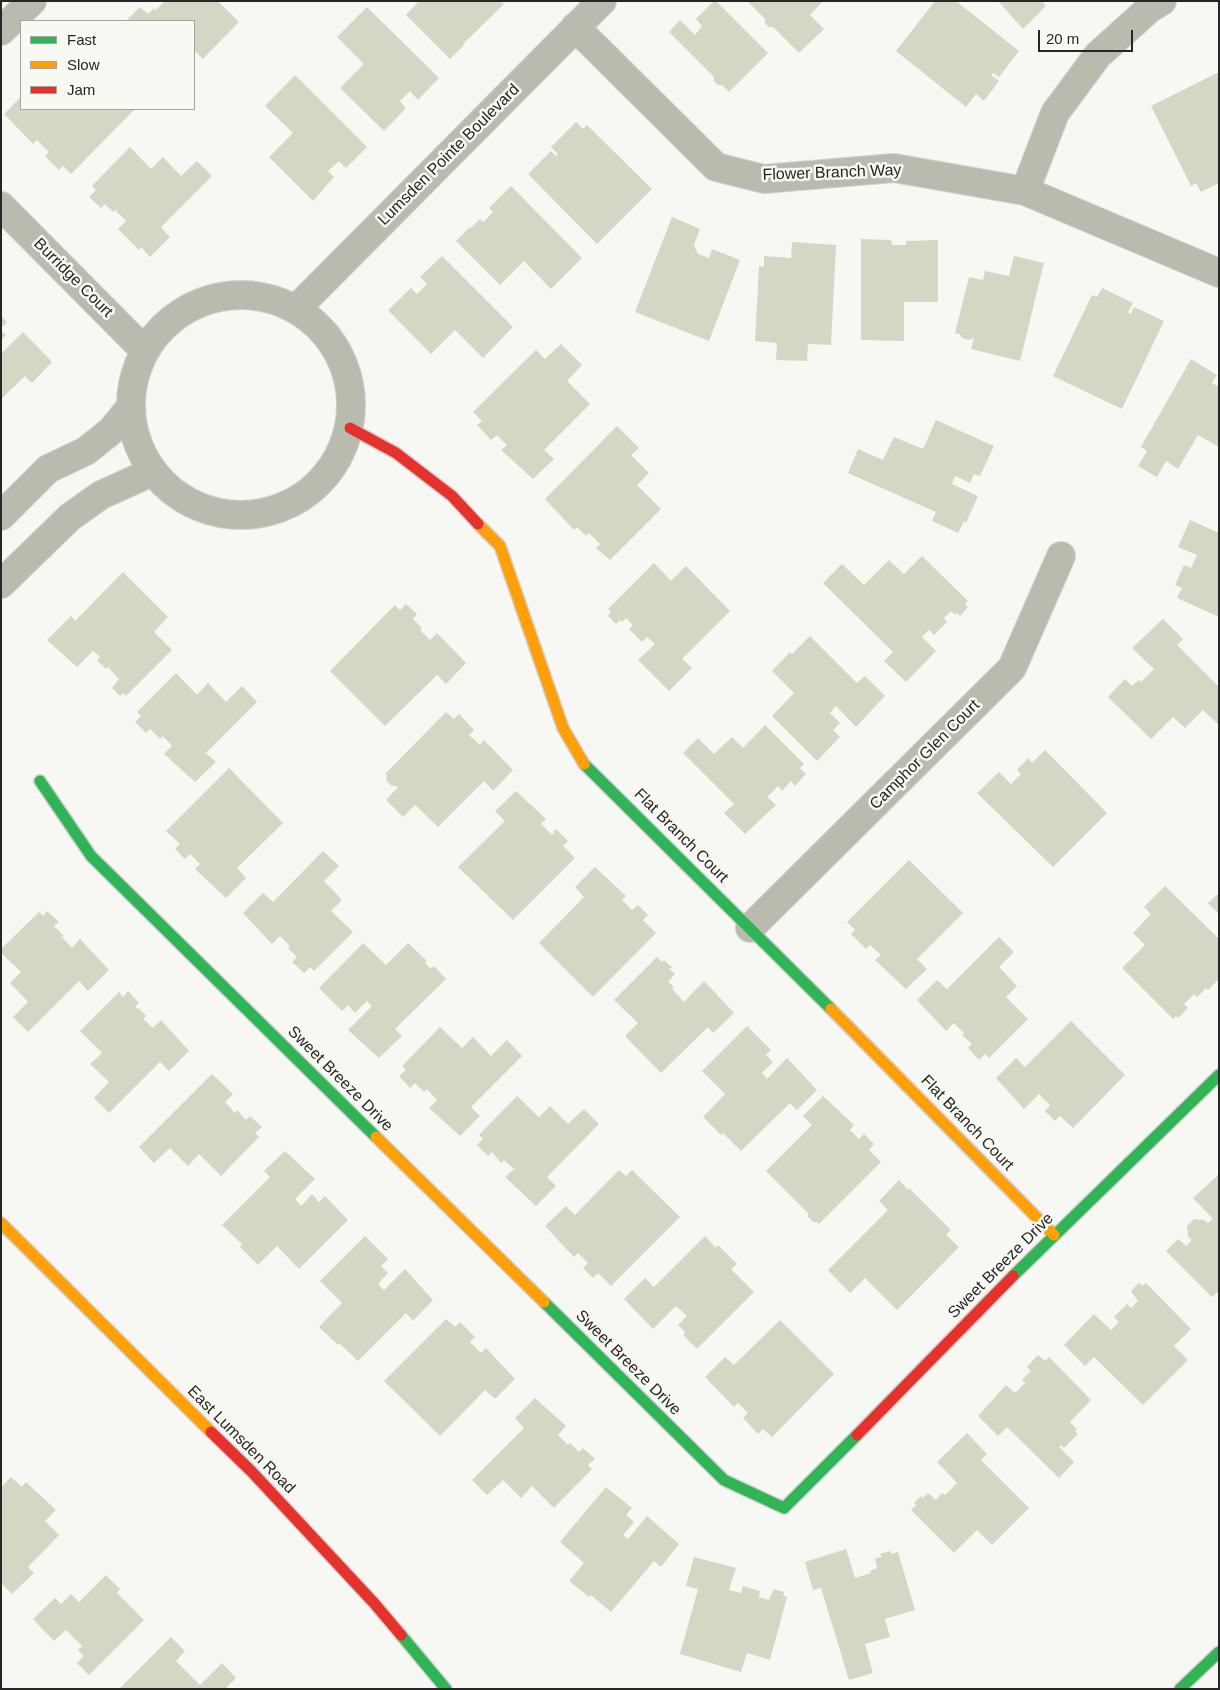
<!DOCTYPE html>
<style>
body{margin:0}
#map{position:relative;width:1220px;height:1690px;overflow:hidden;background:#f7f8f4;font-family:Arial,sans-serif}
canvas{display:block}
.frame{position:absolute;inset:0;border:2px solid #262724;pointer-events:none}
.legend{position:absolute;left:20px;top:20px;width:175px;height:90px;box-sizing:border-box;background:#f8f9f3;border:1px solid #a4a5a0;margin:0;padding:6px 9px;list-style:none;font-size:15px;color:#262724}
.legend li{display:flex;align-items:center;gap:10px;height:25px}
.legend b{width:25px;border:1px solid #a4a5a0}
.scale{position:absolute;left:1038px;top:30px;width:95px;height:22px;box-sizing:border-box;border:2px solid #262724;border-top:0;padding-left:6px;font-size:15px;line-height:18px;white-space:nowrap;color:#262724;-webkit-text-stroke:4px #f8f9f3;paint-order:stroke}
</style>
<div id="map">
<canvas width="1220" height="1690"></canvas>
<div class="frame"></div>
<ul class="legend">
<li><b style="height:6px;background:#30b455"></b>Fast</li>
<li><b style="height:6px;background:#ff9f0a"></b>Slow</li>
<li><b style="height:6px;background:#e5322d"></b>Jam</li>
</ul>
<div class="scale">20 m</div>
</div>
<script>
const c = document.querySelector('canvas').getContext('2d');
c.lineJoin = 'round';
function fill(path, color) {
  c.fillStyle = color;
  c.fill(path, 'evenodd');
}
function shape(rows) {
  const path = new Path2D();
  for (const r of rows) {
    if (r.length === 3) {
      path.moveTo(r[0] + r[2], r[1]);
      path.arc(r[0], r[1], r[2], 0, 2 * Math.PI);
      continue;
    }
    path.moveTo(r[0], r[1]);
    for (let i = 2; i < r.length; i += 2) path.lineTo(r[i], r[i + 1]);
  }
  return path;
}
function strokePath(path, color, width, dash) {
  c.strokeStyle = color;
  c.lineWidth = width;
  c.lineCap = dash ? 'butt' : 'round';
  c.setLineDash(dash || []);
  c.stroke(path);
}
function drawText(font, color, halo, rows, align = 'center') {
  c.font = font + ' Arial,sans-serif';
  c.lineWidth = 5;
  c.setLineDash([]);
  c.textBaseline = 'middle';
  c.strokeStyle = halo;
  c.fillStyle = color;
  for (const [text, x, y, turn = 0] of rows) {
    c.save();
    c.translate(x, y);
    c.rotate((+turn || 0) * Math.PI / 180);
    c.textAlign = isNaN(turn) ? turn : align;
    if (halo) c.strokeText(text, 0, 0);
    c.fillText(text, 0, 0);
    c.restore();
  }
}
const building = shape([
 [165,1,218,1,239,22,203,59,194,50,194,21,126,21,140,7,148,14,154,8,156,10],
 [419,1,501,1,504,4,463,44,464,45,450,59,406,15],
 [714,1,716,1,768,53,729,92,722,85,718,85,714,81,714,77,669,32,680,20,695,35,702,26,696,19],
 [747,1,823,1,810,15,824,29,799,53,773,27,769,27,765,23,765,19],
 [935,1,956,1,1019,51,999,77,993,73,991,75,999,81,984,101,976,94,966,107,896,51],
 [998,1,1045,1,1043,3,1046,6,1023,29],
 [367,7,439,78,418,100,410,91,400,101,406,108,384,131,340,88,364,64,337,37],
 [1219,72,1219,183,1201,192,1196,183,1191,186,1151,106],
 [295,75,367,147,346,168,339,161,328,171,334,177,313,201,269,157,293,133,265,106],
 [21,97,21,109,133,109,134,110,71,174,63,166,59,170,45,156,49,152,37,140,33,144,4,114],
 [576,122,583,129,587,125,652,189,597,244,528,174,551,151,556,156,558,154,551,147],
 [130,147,151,169,163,157,181,176,197,161,212,176,161,227,170,237,150,257,141,247,139,250,118,229,126,221,115,210,113,212,105,204,101,208,89,197,96,190,92,186],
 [511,186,582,258,551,289,524,261,500,285,456,241,470,227,471,228,480,219,483,222,493,212,489,208],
 [672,217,700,229,694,245,698,254,709,258,712,249,740,260,709,341,635,312],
 [861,239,891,240,892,245,906,245,906,241,938,240,938,302,904,302,904,341,861,340],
 [792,242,836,245,831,345,808,344,807,361,776,360,777,343,755,341,759,266,764,267,764,256,791,258],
 [442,256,513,327,483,358,455,330,431,354,388,310,411,288,417,294,427,284,420,277],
 [1014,256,1044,263,1020,361,971,349,974,338,970,340,962,338,960,334,955,333,969,277,983,280,985,271,1009,276],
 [1102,288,1133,303,1128,312,1131,314,1134,307,1164,321,1122,409,1053,376,1092,295,1097,297],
 [1,316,7,322,1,328],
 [1,330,6,335,1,340],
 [23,332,52,362,32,383,25,376,1,399,1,351,3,352],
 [561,344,582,365,567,381,590,404,544,450,554,459,533,479,501,450,507,445,497,435,491,440,477,425,482,421,473,412,536,350,545,359],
 [1191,359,1217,375,1212,383,1219,387,1219,447,1198,435,1178,469,1166,461,1157,477,1138,466,1147,451,1141,447],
 [936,420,994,446,980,476,974,474,970,483,955,476,952,484,978,496,966,523,964,521,958,533,932,521,936,512,848,473,858,449,883,460,894,437,923,449],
 [617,426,639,448,631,455,649,473,637,485,661,509,610,560,596,548,600,544,589,533,586,536,577,527,574,530,545,499],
 [1190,520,1219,533,1219,617,1177,598,1182,588,1175,585,1184,565,1191,568,1197,555,1178,547],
 [922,556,968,601,965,604,968,607,960,616,957,613,955,615,951,611,944,618,947,622,934,635,929,630,922,637,936,651,906,682,884,661,893,652,823,583,842,564,864,585,889,560,904,574],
 [654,563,671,581,686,566,730,611,682,659,692,668,669,691,638,660,655,644,647,637,642,642,629,629,633,625,626,618,622,622,620,620,616,624,608,616,611,612,608,609],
 [123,572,168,617,154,632,172,650,126,696,123,693,120,696,112,688,119,679,108,667,106,669,97,660,100,657,93,651,77,667,47,640,71,616,75,621],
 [406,604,417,614,413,619,422,628,420,630,430,640,437,633,466,663,446,684,437,675,385,726,330,671,395,605,400,610],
 [1163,619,1183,639,1177,645,1219,687,1219,725,1203,710,1185,728,1173,717,1151,739,1108,697,1125,679,1132,686,1139,680,1141,682,1154,669,1132,648],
 [810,636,857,683,865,676,885,696,856,727,836,706,830,713,840,723,833,730,840,737,817,761,772,716,794,693,772,671,790,652,792,654],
 [176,673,197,695,208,683,226,702,242,686,257,702,206,753,216,762,195,782,164,754,172,746,163,736,160,739,150,729,146,733,135,722,141,716,137,712],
 [446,712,454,719,459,714,474,730,469,735,480,745,484,740,513,770,493,791,484,781,438,827,415,805,403,817,386,800,398,787,396,786,392,786,386,780,387,776,385,774],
 [765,725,804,764,800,768,806,774,795,786,791,781,782,791,778,786,767,797,776,805,745,834,724,813,734,804,683,753,698,738,714,754,732,737,743,748],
 [1045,750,1107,813,1053,867,977,793,999,772,1011,784,1021,774,1017,770,1028,758,1032,763],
 [229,768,283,823,237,868,246,878,226,898,195,869,200,864,190,854,185,859,175,849,180,844,166,831],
 [516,791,546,819,541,824,552,835,556,829,568,841,563,846,575,858,513,920,458,867,505,821,495,811],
 [323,851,339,866,324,881,342,900,331,911,353,932,314,971,310,967,304,973,292,962,297,957,288,948,290,946,280,936,272,944,243,913,263,893,273,902],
 [909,860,963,913,917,959,927,969,906,989,875,960,881,955,870,945,866,949,851,934,855,930,847,922],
 [595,867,626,896,622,900,632,910,638,905,648,915,643,920,656,933,593,997,539,943,584,897,575,887],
 [1165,886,1219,939,1219,979,1208,990,1206,988,1197,997,1194,994,1184,1004,1188,1008,1178,1018,1176,1016,1173,1019,1122,968,1145,945,1133,933,1151,914,1144,907],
 [1219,893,1219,914,1208,903],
 [47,911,59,922,54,926,64,936,62,937,72,948,80,939,109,970,88,991,79,981,28,1032,13,1017,28,1002,10,983,21,972,1,953,1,949,39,912,43,916],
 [999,937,1014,952,999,967,1017,986,1006,997,1028,1019,989,1058,985,1054,979,1060,968,1048,972,1044,962,1035,964,1033,954,1023,946,1031,917,1000,937,980,947,989],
 [363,943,386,965,408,943,427,961,425,963,431,969,434,966,446,979,395,1029,402,1036,379,1058,348,1030,372,1006,367,1001,355,1013,348,1005,342,1011,319,988],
 [657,957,662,962,664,960,672,967,669,969,675,974,668,982,674,987,672,989,684,1002,704,981,734,1013,713,1033,708,1027,661,1073,625,1036,638,1023,614,1000],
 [128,991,139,1003,135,1007,137,1009,138,1008,146,1016,143,1019,153,1028,161,1020,189,1051,169,1071,160,1062,109,1113,94,1098,109,1082,90,1064,102,1053,80,1031,119,992,123,997],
 [1071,1021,1125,1075,1073,1128,1060,1116,1055,1121,1045,1111,1050,1105,1039,1094,1024,1109,996,1078,1016,1058,1025,1067],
 [747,1026,771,1050,766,1055,773,1062,762,1073,767,1079,787,1058,817,1090,797,1110,790,1103,741,1151,723,1133,721,1135,703,1117,725,1094,702,1071],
 [440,1027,462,1048,473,1037,491,1056,507,1040,522,1056,471,1107,480,1116,460,1136,429,1108,437,1100,427,1089,424,1092,415,1083,410,1088,399,1076,406,1070,402,1066],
 [212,1074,233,1094,225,1102,235,1113,237,1110,246,1120,250,1116,262,1127,255,1133,259,1137,221,1176,199,1154,188,1166,170,1148,154,1163,139,1147],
 [517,1096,539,1117,550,1106,568,1124,584,1109,599,1124,547,1177,556,1186,536,1206,505,1177,514,1169,504,1160,501,1163,492,1152,488,1156,477,1145,483,1139,479,1135],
 [823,1096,854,1125,850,1130,859,1139,864,1134,874,1144,869,1150,881,1162,819,1224,817,1222,813,1222,808,1217,808,1213,766,1171,812,1125,803,1116],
 [285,1151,315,1179,295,1199,301,1206,312,1194,319,1202,325,1196,348,1220,299,1269,277,1246,258,1265,240,1247,242,1244,222,1225,270,1177,264,1171],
 [619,1170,626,1176,632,1170,680,1217,611,1286,598,1273,593,1278,583,1268,588,1263,578,1253,574,1257,545,1226,566,1206,575,1215],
 [1219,1174,1219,1291,1212,1297,1166,1251,1178,1239,1186,1246,1192,1240,1188,1236,1187,1226,1194,1219,1204,1220,1208,1223,1213,1219,1193,1198],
 [899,1180,908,1190,909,1188,951,1230,946,1235,959,1247,897,1310,865,1278,850,1293,828,1270,888,1210,879,1201],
 [365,1236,388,1259,381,1266,388,1273,378,1284,384,1290,405,1269,433,1300,413,1321,406,1313,358,1361,339,1343,338,1345,319,1327,342,1303,320,1281],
 [705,1236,716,1248,718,1245,737,1264,731,1269,754,1292,697,1349,683,1335,685,1332,678,1325,687,1316,676,1306,653,1329,624,1299,645,1278,654,1287],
 [1139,1283,1143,1286,1146,1283,1191,1329,1174,1346,1188,1360,1143,1405,1094,1357,1085,1366,1064,1345,1094,1314,1111,1330,1119,1322,1114,1317,1127,1304,1131,1308,1138,1301,1131,1291],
 [446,1319,455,1327,460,1322,475,1337,470,1342,481,1353,486,1348,515,1379,495,1399,485,1390,440,1436,384,1381],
 [780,1320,834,1374,772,1437,763,1429,758,1434,743,1418,748,1413,738,1403,734,1407,705,1377,725,1357,734,1365],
 [1038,1355,1045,1361,1049,1357,1091,1400,1070,1422,1077,1429,1075,1431,1078,1434,1064,1448,1061,1445,1059,1447,1074,1462,1059,1478,1007,1427,998,1436,978,1416,1006,1385,1015,1393,1025,1383,1022,1380,1031,1371,1027,1367],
 [535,1398,566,1426,558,1435,568,1445,570,1443,579,1452,583,1448,595,1459,588,1465,592,1469,554,1508,532,1486,521,1498,503,1480,487,1495,472,1480,524,1428,515,1418],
 [967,1433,987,1454,981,1460,1029,1508,992,1545,977,1530,954,1553,911,1510,916,1505,914,1503,921,1496,923,1498,928,1493,936,1500,942,1493,945,1495,957,1483,937,1462],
 [11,1477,22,1487,26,1482,56,1510,45,1521,59,1535,28,1567,34,1573,12,1594,1,1583,1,1487],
 [606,1487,632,1508,626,1515,634,1522,623,1535,628,1539,647,1516,679,1544,661,1567,654,1561,611,1612,591,1595,589,1597,569,1581,584,1563,560,1542],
 [846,1549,855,1578,871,1573,870,1571,877,1568,875,1558,882,1557,880,1554,890,1551,891,1554,898,1552,915,1610,885,1619,890,1637,865,1644,873,1673,849,1680,821,1588,813,1590,805,1562],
 [694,1557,736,1568,729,1590,741,1593,743,1586,760,1591,759,1597,769,1600,774,1589,784,1592,783,1596,787,1597,770,1660,747,1653,741,1672,680,1654,698,1589,686,1586],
 [106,1575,120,1589,117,1593,144,1620,89,1675,77,1663,84,1656,78,1650,82,1646,66,1630,54,1641,33,1619,55,1598,61,1604,71,1594,79,1602],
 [171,1637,185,1651,176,1661,200,1685,222,1663,236,1678,225,1689,119,1689]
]);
const street = shape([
 [575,27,716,167,764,179,894,168,1025,191,1219,273],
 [1,31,32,1],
 [1025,191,1055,113,1098,55,1149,9,1162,1],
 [1,206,144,350],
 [241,405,110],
 [296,309,602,1],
 [1,516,48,469,86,451,111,431,129,409],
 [1,584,70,517,101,495,152,472],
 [750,928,1012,668,1061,556]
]);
const fast = shape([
 [584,764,831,1009],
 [40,781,91,856,376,1137],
 [1013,1276,1219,1075],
 [544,1302,724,1480,784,1508,857,1435],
 [401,1635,446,1689],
 [1180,1689,1219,1652]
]);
const slow = shape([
 [478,524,500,546,563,728,584,764],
 [831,1009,1054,1235],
 [376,1137,544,1302],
 [1,1223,211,1432]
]);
const jam = shape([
 [350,428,396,453,452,496,478,524],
 [211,1432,252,1472,374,1603,401,1635],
 [857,1435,1013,1276]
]);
const streetNames = [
 ["Lumsden Pointe Boulevard",449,155,-45],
 ["Flower Branch Way",832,173,-2],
 ["Burridge Court",73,278,45],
 ["Camphor Glen Court",925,755,-45],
 ["Flat Branch Court",681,836,45],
 ["Sweet Breeze Drive",340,1079,45],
 ["Flat Branch Court",967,1123,46],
 ["Sweet Breeze Drive",1001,1266,-45],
 ["Sweet Breeze Drive",628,1363,45],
 ["East Lumsden Road",241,1440,45]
];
fill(building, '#d5d6c4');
strokePath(street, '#d1d2cf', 30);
strokePath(fast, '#d1d2cf', 14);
strokePath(slow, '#d1d2cf', 14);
strokePath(jam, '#d1d2cf', 14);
strokePath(street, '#babbaf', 28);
strokePath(fast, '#30b455', 11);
strokePath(slow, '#ff9f0a', 11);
strokePath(jam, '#e5322d', 11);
drawText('16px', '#262724', '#f8f9f3', streetNames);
</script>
